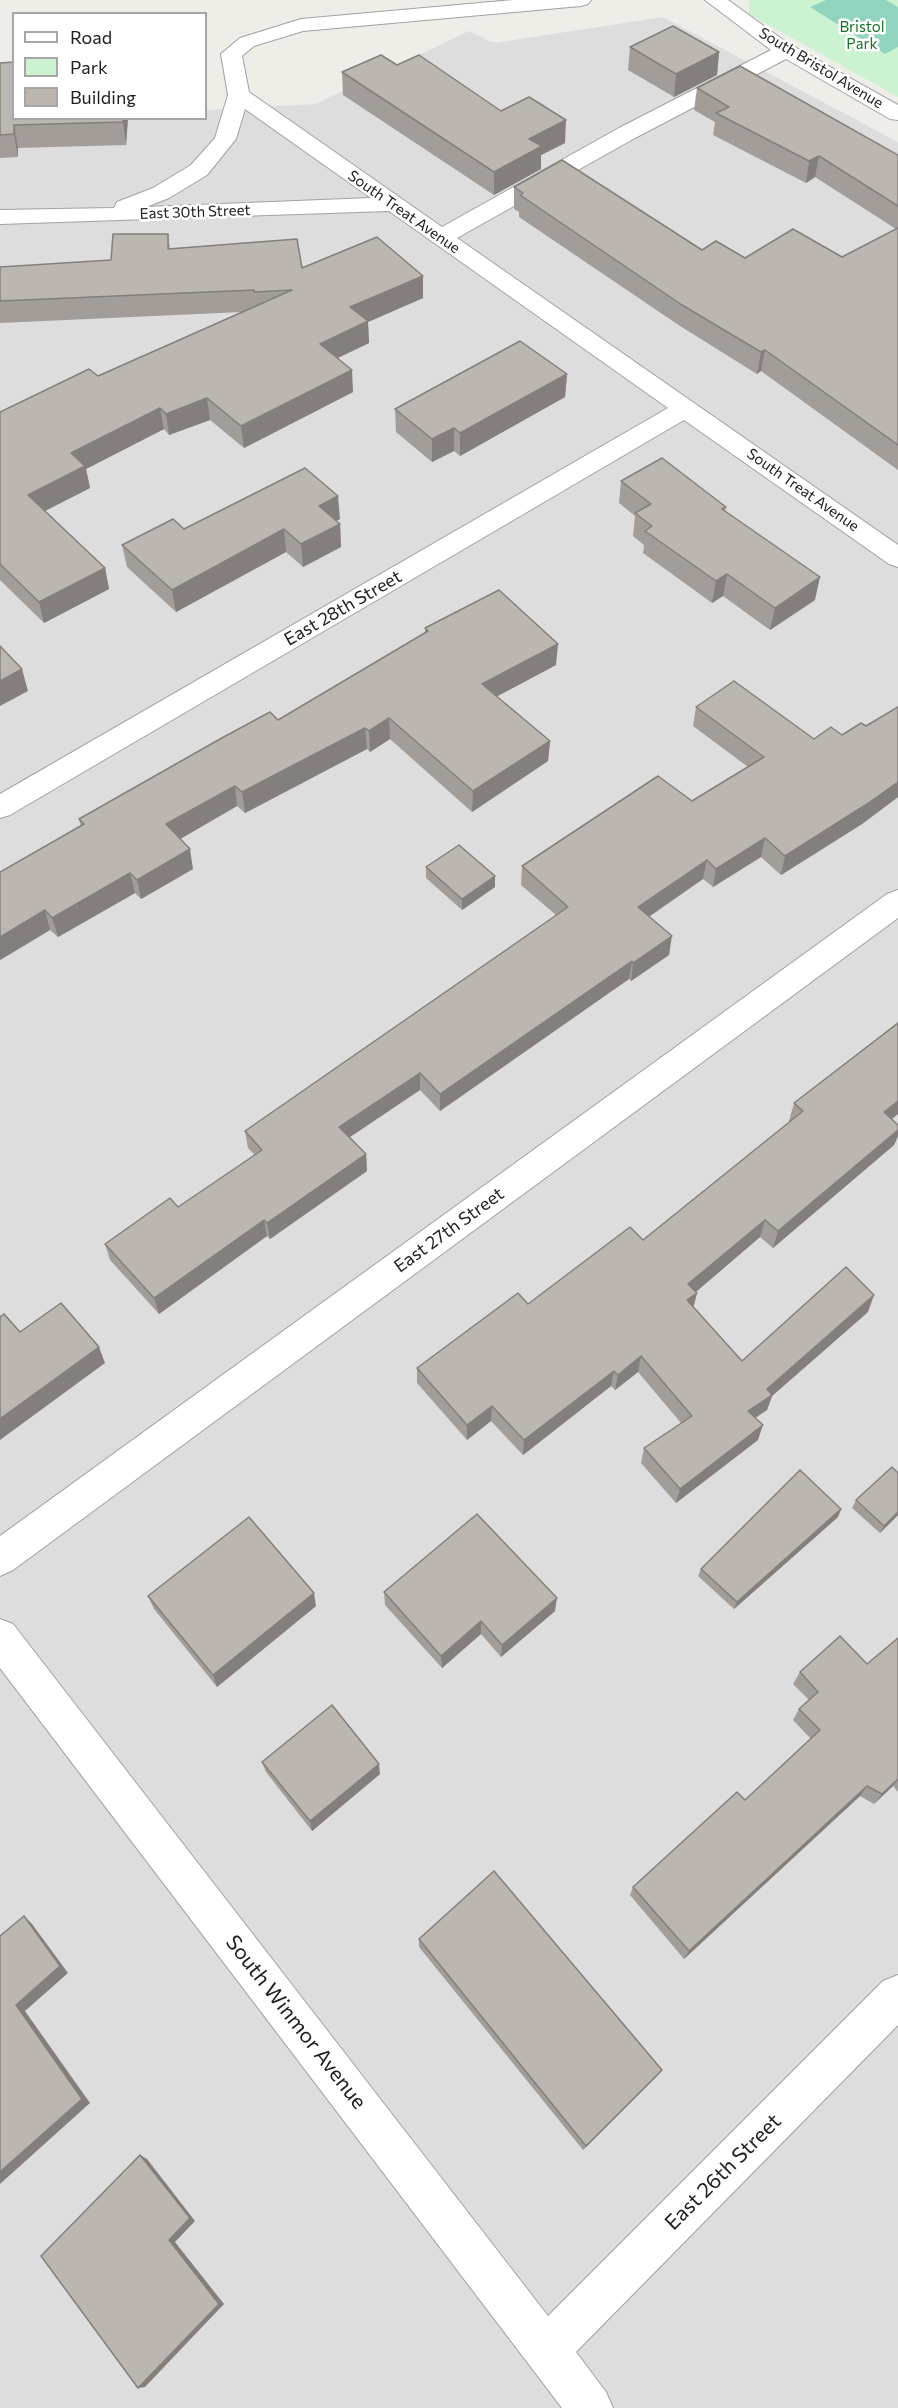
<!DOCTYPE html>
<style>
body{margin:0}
#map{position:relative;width:898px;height:2408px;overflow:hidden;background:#efede8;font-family:Commissioner,sans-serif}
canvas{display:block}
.legend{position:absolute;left:12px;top:12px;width:195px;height:108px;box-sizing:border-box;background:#fff;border:2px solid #a6a6a6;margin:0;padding:8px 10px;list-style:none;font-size:18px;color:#202020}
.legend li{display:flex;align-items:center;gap:12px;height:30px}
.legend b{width:30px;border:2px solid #a6a6a6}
</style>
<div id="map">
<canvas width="898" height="2408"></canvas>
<ul class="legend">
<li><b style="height:8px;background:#fff"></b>Road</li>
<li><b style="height:16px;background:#cbf3d1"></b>Park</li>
<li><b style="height:16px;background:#bcb6b1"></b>Building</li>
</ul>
</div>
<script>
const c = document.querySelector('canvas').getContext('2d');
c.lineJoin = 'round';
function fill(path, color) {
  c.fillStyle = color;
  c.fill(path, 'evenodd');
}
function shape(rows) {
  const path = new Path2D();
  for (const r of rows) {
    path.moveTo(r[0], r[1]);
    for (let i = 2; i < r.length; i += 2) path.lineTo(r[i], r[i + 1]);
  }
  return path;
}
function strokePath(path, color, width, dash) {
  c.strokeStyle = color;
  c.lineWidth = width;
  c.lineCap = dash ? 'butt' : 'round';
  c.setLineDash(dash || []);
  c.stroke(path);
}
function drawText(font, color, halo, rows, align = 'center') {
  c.font = font + ' Commissioner,sans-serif';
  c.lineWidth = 5;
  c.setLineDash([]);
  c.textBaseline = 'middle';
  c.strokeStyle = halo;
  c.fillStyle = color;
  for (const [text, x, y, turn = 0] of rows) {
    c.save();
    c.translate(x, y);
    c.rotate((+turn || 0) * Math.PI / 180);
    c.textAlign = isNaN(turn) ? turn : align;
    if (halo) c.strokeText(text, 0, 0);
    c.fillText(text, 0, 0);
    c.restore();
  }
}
const residential = shape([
 [663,17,898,142,898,2408,0,2408,0,71,14,118,206,118,206,110,315,104,469,31,494,43]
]);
const park = shape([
 [749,0,898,0,898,97,749,14]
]);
const pitch = shape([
 [826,0,886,0,898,7,898,47,885,54,810,7]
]);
const minor = shape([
 [513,0,591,0,588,4,581,6,303,31,254,46,242,56,249,92,442,227,619,128,771,50,705,0,728,0,786,42,898,105,898,120,890,119,786,59,635,138,457,238,898,545,898,567,889,564,684,420,10,815,0,818,0,794,668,408,389,211,0,224,0,210,114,208,117,202,153,188,191,165,215,138,228,95,221,54,240,38,301,19,513,0],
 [245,109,371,198,146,207,169,198,207,175,236,139,245,109],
 [898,890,898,918,13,1570,0,1576,0,1536,887,894,898,890],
 [0,1619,13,1624,548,2316,883,1981,898,1975,898,2025,576,2352,606,2392,613,2408,562,2408,0,1668,0,1619]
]);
const wall = shape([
 [630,47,719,52,717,75,674,97,628,70],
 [0,63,14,118,128,118,126,145,18,148,18,157,0,158],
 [397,65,501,111,565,143,541,155,541,169,494,195,343,95,342,72],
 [697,88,898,155,898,470,761,371,757,374,680,326,519,217,519,212,514,209,514,187,702,250,745,258,842,257,896,229,815,177,806,183,713,135,715,122,694,110],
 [168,234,170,249,302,268,423,276,423,298,368,322,369,343,338,358,353,392,244,448,210,420,169,435,164,429,86,469,90,488,45,511,105,568,109,589,44,623,0,580,0,412,98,376,242,312,0,323,0,267,111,260],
 [567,374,565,397,460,456,454,451,432,462,396,432,395,409],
 [621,481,726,507,725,511,815,600,770,630,723,596,712,603,643,553,644,545,633,536,635,516,619,503],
 [340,519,336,521,340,524,341,547,303,567,286,552,176,612,127,567,122,545,184,529],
 [425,628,556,665,497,696,550,741,548,761,472,812,390,739,370,752,367,749,245,813,237,806,180,839,193,869,141,899,135,893,58,937,50,930,0,960,0,872,81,826,79,819,278,720,425,633],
 [696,707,814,739,842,735,866,726,898,707,898,797,862,824,781,875,761,857,713,887,703,879,649,917,669,955,631,981,629,979,440,1111,420,1090,350,1137,366,1154,367,1171,270,1239,267,1236,159,1314,110,1260,105,1244,178,1207,255,1155,248,1148,245,1131,556,915,521,885,522,866,692,801,748,767,693,726],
 [426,867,495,876,495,887,462,910,426,878],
 [898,1021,898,1114,892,1119,898,1125,898,1136,894,1145,773,1248,760,1237,696,1292,697,1293,693,1307,742,1361,868,1312,772,1396,767,1410,755,1418,758,1440,676,1503,641,1463,644,1448,681,1423,638,1372,615,1390,611,1386,523,1455,491,1421,467,1440,417,1383,417,1368,528,1304,643,1240,790,1122,789,1121,794,1103,897,1023],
 [898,1473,898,1515,880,1533,852,1508,856,1500],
 [841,1509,838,1517,734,1609,698,1576,701,1569],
 [384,1592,555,1611,501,1657,481,1634,442,1668,385,1605],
 [148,1596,316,1606,217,1687,154,1609],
 [898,1638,898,1792,893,1786,874,1804,860,1796,684,1959,630,1895,633,1887,745,1800,811,1739,793,1720,799,1709,809,1700,793,1684,800,1672,867,1664],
 [262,1762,380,1774,312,1831,266,1772],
 [419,1939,658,2075,583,2150,419,1947]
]);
const shadedWall = shape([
 [719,52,717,75,674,97,676,74],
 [123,118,128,118,126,145,123,122],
 [566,120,565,143,541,155,541,169,494,195,494,172,529,139],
 [14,125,18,148,18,157,14,134],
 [819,156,815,177,806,183,809,161],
 [423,276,423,298,368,322,369,343,321,366,320,344,350,307],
 [765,350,761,371,757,374,761,352],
 [352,370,353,392,244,448,241,426],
 [567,374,565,397,460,456,460,433],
 [207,398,210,420,169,435,166,414],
 [160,408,164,429,86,469,90,488,33,517,28,495,71,453],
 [454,428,454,451,432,462,432,439],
 [338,496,340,519,321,529,319,506],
 [340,524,341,547,303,567,301,544],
 [284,529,286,552,176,612,172,590],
 [105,568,109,589,44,623,39,602],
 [727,574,723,596,712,603,716,581],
 [820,577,815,600,770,630,775,608],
 [558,644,556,665,481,705,482,684],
 [22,669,28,691,0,706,0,681],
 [389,718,390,739,370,752,369,731],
 [365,728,367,749,245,813,242,792],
 [550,741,548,761,472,812,473,791],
 [898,782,898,797,862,824,781,875,785,856],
 [235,786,237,806,170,845,166,824],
 [765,838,761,857,713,887,716,869],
 [190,849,193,869,141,899,137,880],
 [707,860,703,879,635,926,638,907],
 [130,873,135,893,58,937,52,918],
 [495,876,495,887,462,910,462,899],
 [45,910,50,930,0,960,0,937],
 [672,936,669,955,631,981,633,963],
 [632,961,629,979,440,1111,440,1094],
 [420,1073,420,1090,341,1143,339,1127],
 [898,1101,898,1114,877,1130,884,1112],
 [898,1130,898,1136,894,1145,773,1248,778,1231],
 [366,1154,367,1171,270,1239,267,1223],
 [264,1220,267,1236,159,1314,154,1298],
 [765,1220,760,1237,685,1301,688,1284],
 [697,1293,693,1309,687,1300],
 [874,1295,868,1312,772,1396,767,1410,743,1426,748,1411,767,1389],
 [99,1347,105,1363,0,1440,0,1419],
 [641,1356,638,1372,615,1390,618,1375],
 [614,1371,611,1386,523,1455,524,1440],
 [492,1406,491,1421,467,1440,467,1425],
 [763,1425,758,1440,676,1503,680,1489],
 [841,1509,838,1517,734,1609,737,1602],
 [898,1512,898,1515,880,1533,884,1526],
 [314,1593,316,1606,217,1687,213,1675],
 [557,1598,555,1611,501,1657,502,1645],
 [481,1621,481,1634,442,1668,441,1656],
 [379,1764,380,1774,312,1831,310,1821],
 [898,1779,893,1786,874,1804,882,1794],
 [867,1786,860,1796,684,1959,689,1951],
 [24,1916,32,1924,68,1973,25,2011,90,2103,0,2184,0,2172],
 [662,2070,658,2075,583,2150,586,2146],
 [140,2155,147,2159,195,2221,175,2242,224,2304,145,2387,138,2388,169,2240]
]);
const building = shape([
 [673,26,719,52,676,74,630,47,673,26],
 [381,55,397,65,419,55,501,111,529,97,566,120,529,139,542,146,494,172,342,72,381,55],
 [14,62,14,118,123,118,123,122,14,125,14,134,0,135,0,63,14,62],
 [740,66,898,155,898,206,819,156,809,161,716,113,729,107,697,88,740,66],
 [562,160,702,250,716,241,745,258,793,229,842,257,898,228,898,445,765,350,761,352,682,305,520,195,523,193,514,187,562,160],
 [113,234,168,234,168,249,297,239,302,268,377,237,423,276,350,307,368,321,320,344,352,370,241,426,207,398,166,414,160,408,71,453,85,466,28,495,105,568,39,602,0,564,0,412,89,369,98,376,292,290,254,292,254,290,0,301,0,267,111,260,113,234],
 [520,341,567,374,460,433,454,428,432,439,395,409,520,341],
 [662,458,726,507,722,509,820,577,775,608,727,574,716,581,645,531,652,526,635,513,651,504,621,481,662,458],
 [305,468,338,496,319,506,340,524,301,544,284,529,172,590,122,545,173,519,184,529,305,468],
 [499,590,558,644,482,684,550,741,473,791,389,718,369,731,365,728,242,792,235,786,166,824,190,849,137,880,130,873,52,918,45,910,0,937,0,872,84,824,79,819,220,739,270,712,278,720,428,631,425,628,499,590],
 [0,646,22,669,0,681,0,646],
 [734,681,814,739,831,727,842,735,861,723,866,726,898,707,898,782,867,804,785,856,765,838,716,869,707,860,638,907,672,936,633,963,632,961,440,1094,420,1073,339,1127,366,1154,267,1223,264,1220,154,1298,105,1244,170,1198,178,1207,262,1150,245,1131,568,907,522,866,658,776,692,801,764,757,696,707,734,681],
 [459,845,495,876,462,899,426,867,459,845],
 [898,1023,898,1101,884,1112,898,1125,898,1130,778,1231,765,1220,688,1284,697,1293,687,1300,742,1361,846,1267,874,1295,767,1389,772,1395,748,1411,763,1425,680,1489,644,1448,692,1416,641,1356,618,1375,614,1371,524,1440,492,1406,467,1425,417,1368,518,1293,528,1304,630,1227,643,1240,803,1111,794,1103,898,1023],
 [61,1303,99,1347,0,1419,0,1317,4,1314,20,1332,61,1303],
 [892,1467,898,1473,898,1512,884,1526,856,1500,892,1467],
 [800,1470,841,1509,737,1602,701,1569,800,1470],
 [477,1514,557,1598,502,1645,481,1621,441,1656,384,1592,477,1514],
 [249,1517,314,1593,213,1675,148,1596,249,1517],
 [840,1636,867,1664,898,1638,898,1779,882,1794,867,1786,689,1951,633,1887,737,1792,745,1800,820,1730,799,1709,818,1692,800,1672,840,1636],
 [332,1705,379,1764,310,1821,262,1762,332,1705],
 [494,1871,662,2070,586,2146,419,1939,494,1871],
 [24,1916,60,1966,16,2005,82,2099,0,2172,0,1936,24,1916],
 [140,2155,190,2218,169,2240,219,2304,138,2388,41,2256,140,2155]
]);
const farParknames = [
 ["Bristol",862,27],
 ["Park",862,44]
];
const farStreetnames = [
 ["South Bristol Avenue",821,68,31],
 ["East 30th Street",195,212,-2],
 ["South Treat Avenue",404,212,35],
 ["South Treat Avenue",803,490,35]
];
const streetNames = [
 ["East 28th Street",343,608,-30],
 ["East 27th Street",449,1230,-36]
];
const nearStreetnames = [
 ["South Winmor Avenue",296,2022,52],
 ["East 26th Street",723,2172,-45]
];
fill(residential, '#dedddd');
fill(park, '#cbf3d1');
fill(pitch, '#90d4bf');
strokePath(minor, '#a1a1a1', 2);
fill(minor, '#fff');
fill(wall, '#a29d98');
fill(shadedWall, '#847f7c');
fill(building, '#bcb6b1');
strokePath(building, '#847f7c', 1.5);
drawText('15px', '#1a7228', '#fff', farParknames);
drawText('15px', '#202020', '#fff', farStreetnames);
drawText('18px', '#202020', '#fff', streetNames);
drawText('21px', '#202020', '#fff', nearStreetnames);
</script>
